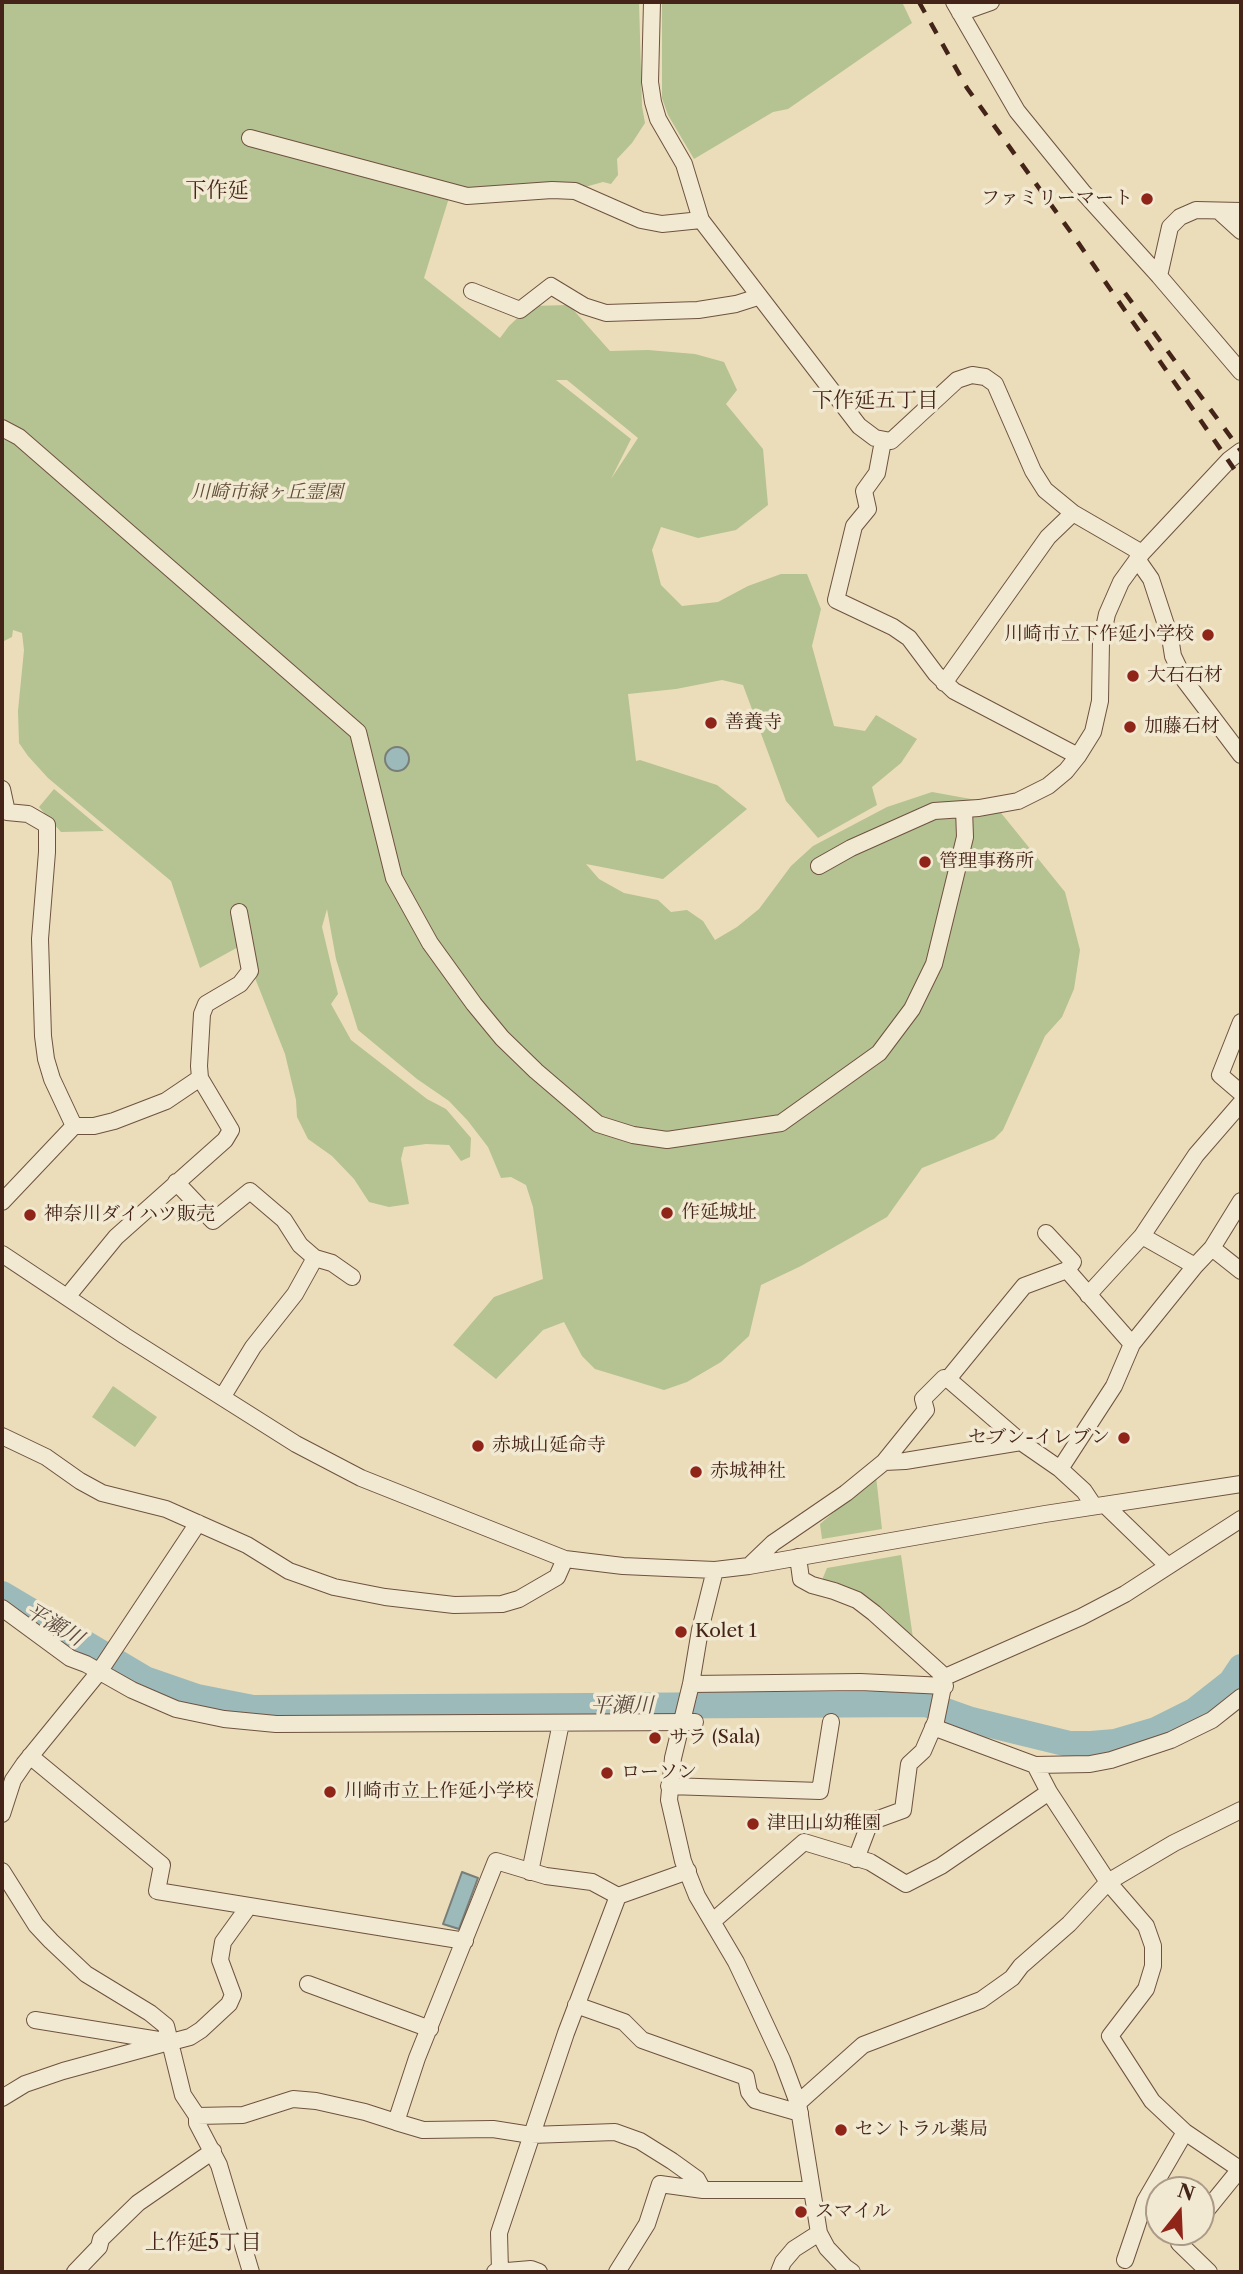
<!DOCTYPE html>
<meta charset="utf-8">
<style>
body{margin:0}
#map{position:relative;width:1243px;height:2274px;overflow:hidden;background:#ebddb9;font-family:"Libre Caslon Text",serif}
canvas{display:block}
.frame{position:absolute;inset:0;border:4px solid #442418;pointer-events:none}
.north{position:absolute;left:1145px;top:2176px;width:70px;height:70px;box-sizing:border-box;background:#f2e9d2;border:2px solid #ac9a88;border-radius:50%;rotate:18deg;font-size:19px;font-weight:700;line-height:28px;text-align:center;color:#442418}
.north::after{content:'';display:block;margin:auto;width:24px;height:32px;background:#8f2418;clip-path:polygon(50% 0,100% 100%,50% 72%,0 100%)}
</style>
<div id="map">
<canvas width="1243" height="2274"></canvas>
<div class="frame"></div>
<div class="north">N</div>
</div>
<script>
const c = document.querySelector('canvas').getContext('2d');
c.lineJoin = 'round';
function fill(path, color) {
  c.fillStyle = color;
  c.fill(path, 'evenodd');
}
function shape(rows) {
  const path = new Path2D();
  for (const r of rows) {
    if (r.length === 3) {
      path.moveTo(r[0] + r[2], r[1]);
      path.arc(r[0], r[1], r[2], 0, 2 * Math.PI);
      continue;
    }
    path.moveTo(r[0], r[1]);
    for (let i = 2; i < r.length; i += 2) path.lineTo(r[i], r[i + 1]);
  }
  return path;
}
function strokePath(path, color, width, dash) {
  c.strokeStyle = color;
  c.lineWidth = width;
  c.lineCap = dash ? 'butt' : 'round';
  c.setLineDash(dash || []);
  c.stroke(path);
}
function drawText(font, color, halo, rows, align = 'center') {
  c.font = font + ' "Libre Caslon Text","Noto Serif JP",serif';
  c.lineWidth = 7;
  c.setLineDash([]);
  c.textBaseline = 'middle';
  c.strokeStyle = halo;
  c.fillStyle = color;
  for (const [text, x, y, turn = 0] of rows) {
    c.save();
    c.translate(x, y);
    c.rotate((+turn || 0) * Math.PI / 180);
    c.textAlign = isNaN(turn) ? turn : align;
    if (halo) c.strokeText(text, 0, 0);
    c.fillText(text, 0, 0);
    c.restore();
  }
}
const green = shape([
 [2,2,639,2,642,106,645,123,632,143,617,159,618,175,611,184,603,182,585,187,553,183,465,189,453,185,424,278,500,338,509,326,530,306,569,305,610,351,648,350,695,354,724,362,737,390,726,404,763,449,768,505,736,530,698,538,661,527,652,550,661,585,682,606,718,602,748,586,781,574,807,574,821,609,812,646,834,726,865,731,876,715,917,739,901,763,872,787,877,805,818,838,786,801,743,685,722,680,676,689,628,694,636,761,640,760,717,785,747,809,663,879,586,864,599,879,624,893,658,900,671,912,687,910,703,921,715,940,737,927,759,909,791,866,813,846,887,807,932,792,993,803,1065,892,1080,950,1074,989,1062,1017,1045,1036,1003,1130,994,1139,922,1168,887,1217,801,1266,761,1285,749,1336,721,1362,687,1382,664,1390,595,1369,582,1356,564,1322,543,1330,496,1379,453,1345,494,1297,543,1279,533,1207,526,1185,511,1177,501,1178,488,1147,468,1121,449,1101,417,1079,358,1030,336,959,327,909,322,927,338,994,331,1004,351,1040,427,1099,446,1109,471,1138,470,1157,461,1161,449,1145,426,1144,404,1147,401,1159,409,1204,389,1207,369,1202,354,1179,332,1156,308,1139,297,1117,296,1100,285,1054,242,945,200,968,171,881,48,778,28,756,19,743,18,711,24,650,22,633,13,630,12,637,2,642],
 [556,380,567,380,638,438,611,479,631,439],
 [662,2,902,2,912,23,788,109,773,112,694,159,668,115,662,98],
 [54,789,104,831,61,832,39,807],
 [113,1386,157,1417,135,1447,92,1417],
 [876,1476,882,1529,822,1539,820,1524],
 [901,1555,913,1638,886,1611,863,1594,822,1580,827,1568]
]);
const water = shape([
 [397,759,12],
 [462,1872,478,1878,459,1929,443,1924,462,1872]
]);
const river = shape([
 [2,1594,145,1679,197,1697,253,1708,926,1704,971,1720,1069,1744,1091,1744,1115,1742,1156,1730,1194,1711,1231,1682,1241,1667]
]);
const minor = shape([
 [652,2,650,82,653,102,658,119,684,164,701,220,859,426,875,438,891,441,957,380,972,375,985,377,995,384,1033,471,1045,490,1073,513,1142,553],
 [954,2,1017,111,1082,191,1159,276,1241,372],
 [960,13,991,2],
 [250,138,467,196,552,190,575,191,641,220,662,224,701,220],
 [1220,212,1241,231],
 [1159,276,1170,227,1180,217,1196,210,1241,211],
 [472,291,520,310,551,286,584,306,606,313,698,310,736,304,758,297],
 [2,428,19,437,358,732,394,878,430,943,474,1004,502,1038,536,1071,598,1124,633,1135,667,1140,781,1123,879,1053,912,1009,934,964,965,837,964,809],
 [883,441,877,473,864,491,868,509,854,526,836,600,893,627,909,638,936,674,954,691,1078,756],
 [1137,559,1151,579,1170,637,1173,656,1185,681,1241,755],
 [944,683,1048,537,1073,513],
 [2,789,7,812,28,814,47,825,47,852,40,939,43,1036,46,1059,52,1079,74,1126,2,1202],
 [819,866,851,848,934,811,979,808,1018,801,1048,786,1066,771,1078,756,1093,732,1100,701,1101,642,1107,614,1121,582,1142,553,1229,460,1241,451],
 [1241,1022,1220,1075,1241,1093],
 [74,1126,94,1126,114,1121,166,1101,200,1078],
 [176,1182,213,1221,250,1191,284,1220,300,1245,315,1258,332,1263,352,1277],
 [1046,1233,1073,1262,1067,1270,1132,1344],
 [1142,1236,1195,1266],
 [1212,1248,1241,1271],
 [2,1254,125,1336,296,1444,361,1478,565,1559,623,1566,667,1568,715,1570,749,1566,1045,1514,1241,1484],
 [1088,1295,1142,1236,1196,1155,1241,1103],
 [67,1297,116,1237,225,1140,231,1130,200,1078,199,1066,202,1014,206,1004,240,984,250,971,239,912],
 [948,1379,1021,1442,1060,1469,1084,1491,1094,1506],
 [223,1396,253,1347,295,1294,315,1258],
 [2,1436,46,1457,80,1481,102,1493,166,1509,247,1545,289,1571,334,1587,385,1597,454,1605,502,1604,519,1599,557,1577,565,1559],
 [884,1462,905,1461,1021,1442],
 [1060,1469,1114,1386,1132,1344,1195,1266,1212,1248,1241,1201],
 [1105,1505,1167,1565],
 [798,1557,801,1579,812,1585,834,1591,857,1600,874,1613,945,1677],
 [749,1566,773,1543,846,1493,884,1462,926,1410,923,1399,944,1378,948,1379,1024,1286,1067,1270],
 [715,1570,700,1630,691,1684,673,1758,669,1800,683,1861,697,1896,736,1962,755,2002,782,2060,798,2103,819,2233,827,2248,845,2267,852,2272],
 [2,1608,70,1658,86,1664,132,1690,176,1709,224,1719,276,1724,695,1722],
 [945,1677,1081,1617,1125,1594,1241,1519],
 [691,1684,860,1682,945,1686],
 [933,1727,1035,1765,1090,1764,1111,1760,1171,1740,1212,1720,1241,1697],
 [30,1756,162,1865,157,1891,465,1941],
 [1035,1765,1049,1792,1108,1882,1146,1926,1153,1946,1153,1966,1146,1989,1110,2036,1152,2101,1185,2132,1241,2170],
 [669,1786,820,1791,831,1722],
 [2,1814,13,1780,24,1764,99,1672,198,1523],
 [856,1859,870,1822,903,1810,909,1764,923,1751,936,1721,945,1677],
 [2,1871,36,1925,51,1941,86,1974,150,2013,166,2026,183,2095,197,2116,197,2123,219,2165,251,2272],
 [530,1872,561,1723],
 [618,1896,592,1882,546,1876,496,1861,417,2058,396,2122,423,2130,493,2129,531,2135,615,2132,640,2141,672,2161,697,2179,703,2190,812,2190],
 [713,1921,804,1842,870,1862,906,1884,941,1866,1049,1792],
 [308,1984,430,2029],
 [576,2005,624,2022,642,2040,746,2077,749,2092,755,2100,800,2113],
 [35,2020,171,2042,190,2037,201,2030,229,2004,233,1995,220,1960,223,1942,249,1906],
 [2,2098,25,2084,63,2071,169,2042],
 [798,2103,863,2045,981,2000,1012,1978,1021,1966,1069,1924,1108,1882,1174,1843,1241,1810],
 [197,2116,243,2115,293,2099,316,2101,365,2112,396,2122],
 [1201,2217,1240,2169],
 [1189,2232,1179,2243,1209,2272],
 [1125,2260,1145,2201,1185,2132],
 [500,2271,499,2233,566,2033,618,1896,688,1871],
 [75,2272,99,2247,101,2239,138,2203,213,2151],
 [495,2272,531,2269,539,2272],
 [617,2272,647,2224,660,2184,703,2190],
 [779,2272,783,2262,794,2249,819,2233]
]);
const rail = shape([
 [919,2,967,88,1075,238,1241,479],
 [1125,293,1241,451]
]);
const markers = [
 [1147,199,7,"#8f2418"],
 [1208,635,7,"#8f2418"],
 [1133,676,7,"#8f2418"],
 [711,723,7,"#8f2418"],
 [1130,727,7,"#8f2418"],
 [925,862,7,"#8f2418"],
 [667,1213,7,"#8f2418"],
 [30,1215,7,"#8f2418"],
 [1124,1438,7,"#8f2418"],
 [478,1446,7,"#8f2418"],
 [696,1472,7,"#8f2418"],
 [681,1632,7,"#8f2418"],
 [655,1738,7,"#8f2418"],
 [607,1773,7,"#8f2418"],
 [330,1792,7,"#8f2418"],
 [753,1824,7,"#8f2418"],
 [841,2130,7,"#8f2418"],
 [801,2212,7,"#8f2418"]
];
const poiNames = [
 ["ファミリーマート",1133,199,"right"],
 ["川崎市立下作延小学校",1194,635,"right"],
 ["大石石材",1147,676],
 ["善養寺",725,723],
 ["加藤石材",1144,727],
 ["管理事務所",939,862],
 ["作延城址",681,1213],
 ["神奈川ダイハツ販売",44,1215],
 ["セブン-イレブン",1110,1438,"right"],
 ["赤城山延命寺",492,1446],
 ["赤城神社",710,1472],
 ["Kolet 1",695,1632],
 ["サラ (Sala)",669,1738],
 ["ローソン",621,1773],
 ["川崎市立上作延小学校",344,1792],
 ["津田山幼稚園",767,1824],
 ["セントラル薬局",855,2130],
 ["スマイル",815,2212]
];
const parkNames = [
 ["川崎市緑ヶ丘霊園",267,493]
];
const neighbourhoodNames = [
 ["下作延",217,191],
 ["下作延五丁目",875,401],
 ["上作延5丁目",203,2243]
];
const waterNames = [
 ["平瀬川",54,1625,31],
 ["平瀬川",622,1706]
];
fill(green, '#b5c291');
fill(water, '#9cbab9');
strokePath(water, '#797e79', 2);
strokePath(river, '#9cbab9', 26);
strokePath(minor, '#6e5240', 18);
strokePath(minor, '#f2e9d2', 16);
strokePath(rail, '#442418', 4.5, [12, 12]);
for (const [x, y, r, color] of markers) {
  const dot = new Path2D();
  dot.arc(x, y, r, 0, 2 * Math.PI);
  c.fillStyle = color;
  c.fill(dot);
  strokePath(dot, '#f2e9d2', 2.5);
}
drawText('19px', '#442418', '#f2e9d2', poiNames, 'left');
drawText('italic 19px', '#604c36', '#f2e9d2', parkNames);
drawText('21px', '#442418', '#f2e9d2', neighbourhoodNames);
drawText('italic 21px', '#5a4a40', '#f2e9d2', waterNames);
</script>
